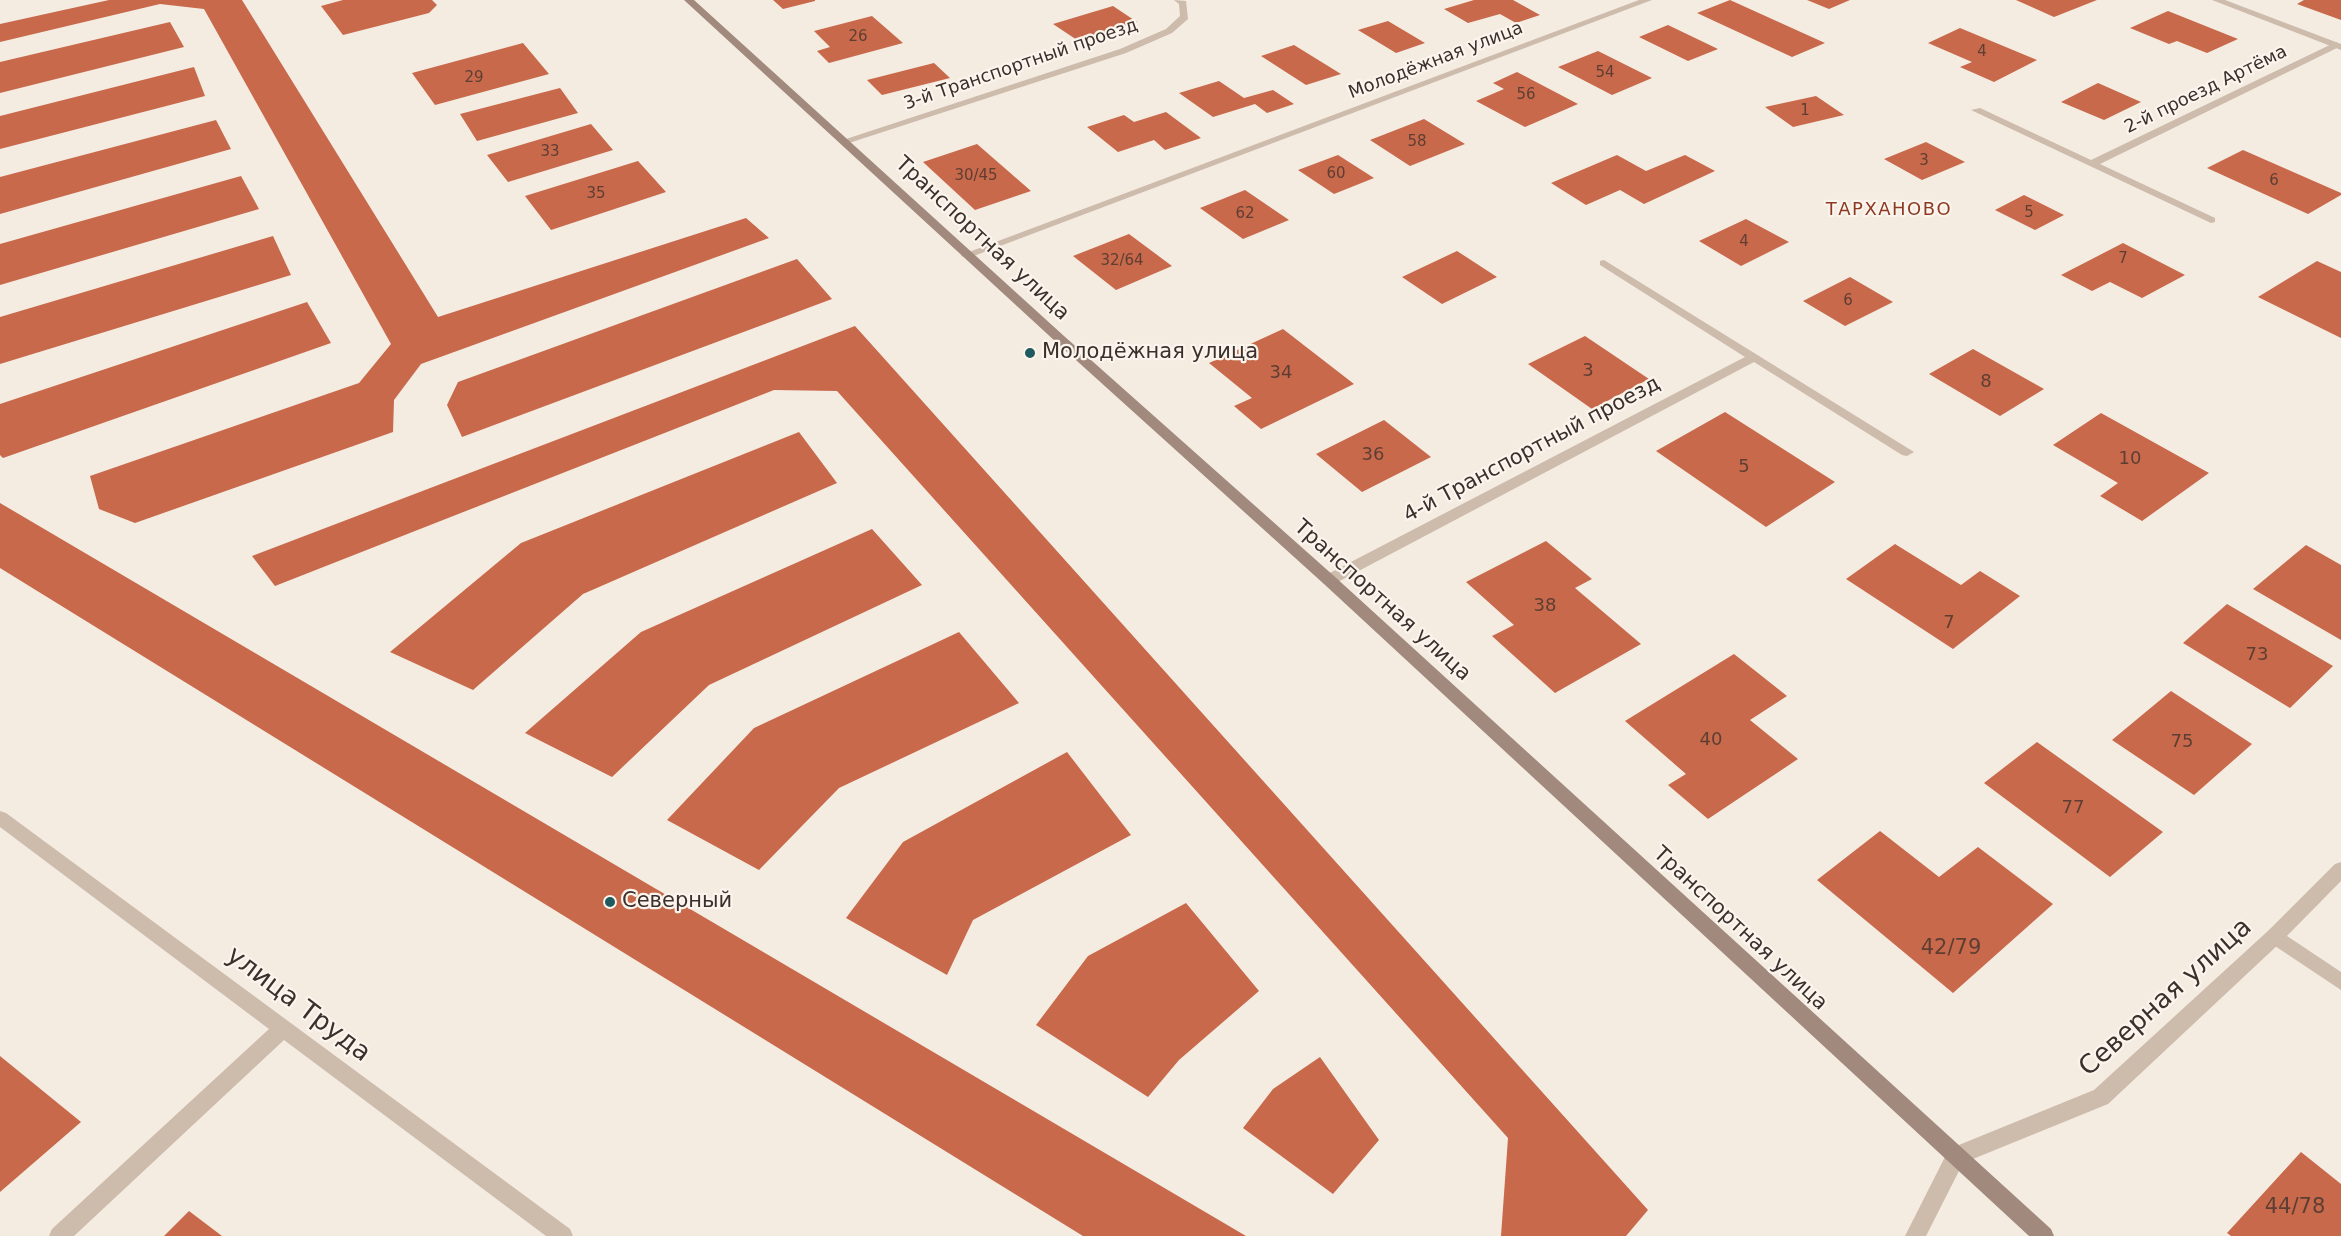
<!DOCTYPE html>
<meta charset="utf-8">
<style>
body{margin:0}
canvas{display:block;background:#f4ebe1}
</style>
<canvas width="2341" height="1236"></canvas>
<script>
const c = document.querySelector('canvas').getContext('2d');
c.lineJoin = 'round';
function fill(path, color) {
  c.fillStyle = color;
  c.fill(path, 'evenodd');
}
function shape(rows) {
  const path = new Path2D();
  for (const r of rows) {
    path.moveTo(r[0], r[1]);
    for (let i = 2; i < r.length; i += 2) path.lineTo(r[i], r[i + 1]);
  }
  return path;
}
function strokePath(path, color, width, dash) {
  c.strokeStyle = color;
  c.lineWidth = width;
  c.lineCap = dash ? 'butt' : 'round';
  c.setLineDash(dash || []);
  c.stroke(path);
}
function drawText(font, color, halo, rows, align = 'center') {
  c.font = font + ' "DejaVu Sans",sans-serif';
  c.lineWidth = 4.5;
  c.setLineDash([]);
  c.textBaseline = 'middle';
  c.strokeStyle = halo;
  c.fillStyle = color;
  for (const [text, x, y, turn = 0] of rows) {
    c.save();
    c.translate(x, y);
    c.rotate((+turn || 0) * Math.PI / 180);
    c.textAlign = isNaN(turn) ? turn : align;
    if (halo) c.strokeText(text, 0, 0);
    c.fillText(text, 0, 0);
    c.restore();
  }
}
const building = shape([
 [109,0,242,0,438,317,746,218,769,238,421,364,394,400,393,432,135,523,99,509,90,476,359,383,391,344,204,9,160,4,0,42,0,24],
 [343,0,432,0,437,5,429,13,343,35,321,6],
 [773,0,815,0,815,1,783,9],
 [1474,0,1513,0,1540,15,1516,23,1500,14,1468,23,1444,9],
 [1730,0,1825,43,1792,57,1697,13],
 [1807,0,1850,0,1829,9],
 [2016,0,2097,0,2054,17],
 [2304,0,2341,0,2341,20,2297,4],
 [1113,6,1137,22,1077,40,1053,24],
 [2168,11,2238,39,2207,53,2177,41,2169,44,2130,28],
 [872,16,903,43,829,63,817,51,830,47,814,31],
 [1388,21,1425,43,1396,53,1358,30],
 [170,22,184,47,0,93,0,62],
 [1668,25,1718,49,1688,61,1639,37],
 [1960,28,2037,60,1994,82,1960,67,1972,62,1928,43],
 [523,43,549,74,435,105,412,73],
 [1294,45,1341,74,1306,85,1261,56],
 [1598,51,1652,78,1612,95,1558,67],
 [934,63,950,78,882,95,867,80],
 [194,67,205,96,0,149,0,116],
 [1517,72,1578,104,1525,127,1476,101,1504,89,1493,83],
 [1219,81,1244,98,1273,90,1294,104,1267,113,1255,104,1213,117,1179,93],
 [2098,83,2141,102,2104,120,2061,102],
 [560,88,578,113,477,141,460,114],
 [1816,96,1844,115,1793,127,1765,107],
 [1166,112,1201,138,1165,150,1154,140,1118,152,1087,127,1124,115,1134,122],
 [1424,119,1465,144,1410,166,1370,140],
 [216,120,231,149,0,214,0,177],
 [591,124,613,150,508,182,487,155],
 [1926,142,1965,162,1922,180,1884,159],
 [977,144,1031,191,975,210,923,162],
 [2243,150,2341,193,2341,195,2308,214,2207,168],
 [1338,155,1374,178,1334,194,1298,170],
 [1617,155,1646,171,1685,155,1715,171,1644,204,1620,190,1586,205,1551,183],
 [638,161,666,192,551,230,525,196],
 [241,176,259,209,0,285,0,244],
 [1245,190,1289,220,1243,239,1200,208],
 [2024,195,2064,215,2035,230,1995,210],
 [1746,219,1789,242,1741,266,1699,241],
 [1129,234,1172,266,1116,290,1073,256],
 [273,236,291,275,0,364,0,317],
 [2123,243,2185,275,2142,298,2110,282,2092,291,2061,275],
 [1457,251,1497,277,1442,304,1402,277],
 [797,259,832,299,462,437,447,405,458,382],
 [2317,261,2341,272,2341,338,2258,297],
 [1850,277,1893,302,1845,326,1803,301],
 [307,302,331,343,3,458,0,455,0,404],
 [855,326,1648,1210,1626,1236,1501,1236,1508,1138,837,391,774,390,275,586,252,556],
 [1283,329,1354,384,1261,429,1234,406,1252,398,1209,363],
 [1585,336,1649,379,1592,409,1528,364],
 [1973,349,2044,389,2000,416,1929,374],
 [1725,412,1835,482,1766,527,1656,451],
 [2101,413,2209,473,2142,521,2100,496,2118,483,2053,445],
 [1384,420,1431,457,1362,492,1316,454],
 [799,432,837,483,583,594,473,690,390,652,521,543],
 [0,503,1246,1236,1083,1236,0,568],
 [872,529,922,585,709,685,612,777,525,733,641,632],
 [1546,541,1592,579,1575,588,1641,644,1555,693,1492,636,1514,625,1466,582],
 [1895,544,1961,585,1980,571,2020,596,1953,649,1846,579],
 [2306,545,2341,565,2341,640,2253,589],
 [2227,604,2333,666,2290,708,2183,643],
 [959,632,1019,703,839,788,759,870,667,820,754,728],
 [1734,654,1787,696,1750,720,1798,759,1708,819,1668,785,1686,774,1625,721],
 [2171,691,2252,744,2194,795,2112,740],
 [2037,742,2163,832,2110,877,1984,783],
 [1067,752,1131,835,973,920,947,975,846,918,903,842],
 [1880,831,1939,877,1978,847,2053,904,1953,993,1817,880],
 [1186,903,1259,991,1179,1060,1148,1097,1036,1025,1088,956],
 [0,1056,81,1122,0,1192],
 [1320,1057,1379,1140,1333,1194,1243,1128,1273,1089],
 [2301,1152,2341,1184,2341,1236,2231,1236,2227,1233],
 [189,1211,222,1236,164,1236]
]);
const lane = shape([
 [1174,0,1186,1,1188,19,1172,33,1126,53,849,143,840,141,1120,49,1166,29,1180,16,1179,4,1174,0],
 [2336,42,2341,45,2339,47,2100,164,2215,218,2215,222,2211,223,1971,110,1980,108,2091,160,2336,42],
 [1604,260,1914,452,1907,456,1902,455,1754,362,1334,584,1324,584,1322,580,1324,576,1745,357,1600,265,1600,261,1604,260],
 [2275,928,2341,972,2341,990,2269,942,2266,936,2269,930,2275,928]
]);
const street = shape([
 [1639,0,1652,0,971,257,963,257,961,255,1639,0],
 [2212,0,2225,0,2341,44,2341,50,2212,0],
 [0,811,6,813,570,1229,573,1236,546,1236,284,1040,74,1236,49,1236,52,1229,269,1029,0,827,0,811],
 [2341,862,2341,881,2281,942,2108,1104,1963,1163,1926,1236,1905,1236,1949,1149,2094,1090,2269,930,2335,864,2341,862]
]);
const secondary = shape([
 [684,0,694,0,1064,336,1334,576,2051,1229,2054,1236,2029,1236,1324,584,1056,342,684,0]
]);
const markers = [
 [1030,353,6,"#1f5a5e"],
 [610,902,6,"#1f5a5e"]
];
const farNumbernames = [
 ["26",858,37],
 ["4",1982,52],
 ["54",1605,73],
 ["29",474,78],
 ["56",1526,95],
 ["1",1805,111],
 ["58",1417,142],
 ["33",550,152],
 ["3",1924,161],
 ["60",1336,174],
 ["30/45",976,176],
 ["6",2274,181],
 ["35",596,194],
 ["5",2029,213],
 ["62",1245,214],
 ["4",1744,242],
 ["7",2123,259],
 ["32/64",1122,261],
 ["6",1848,301]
];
const farStreetnames = [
 ["Молодёжная улица",1436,61,-21],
 ["3-й Транспортный проезд",1021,65,-19],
 ["2-й проезд Артёма",2206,90,-26]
];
const farNeighbourhoodnames = [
 ["ТАРХАНОВО",1889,210]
];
const numberNames = [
 ["3",1588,371],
 ["34",1281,373],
 ["8",1986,382],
 ["36",1373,455],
 ["10",2130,459],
 ["5",1744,467],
 ["38",1545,606],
 ["7",1949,623],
 ["73",2257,655],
 ["40",1711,740],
 ["75",2182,742],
 ["77",2073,808]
];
const streetNames = [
 ["Транспортная улица",982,239,43],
 ["4-й Транспортный проезд",1532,450,-28],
 ["Транспортная улица",1382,601,42],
 ["Транспортная улица",1740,929,43]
];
const poiNames = [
 ["Молодёжная улица",1042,353],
 ["Северный",622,902]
];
const nearNumbernames = [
 ["42/79",1951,949],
 ["44/78",2295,1208]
];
const nearStreetnames = [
 ["Северная улица",2166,998,-42],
 ["улица Труда",298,1005,37]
];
fill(building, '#c8694b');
fill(lane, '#cdbbac');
fill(street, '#cdbbac');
fill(secondary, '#a18a7d');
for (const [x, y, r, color] of markers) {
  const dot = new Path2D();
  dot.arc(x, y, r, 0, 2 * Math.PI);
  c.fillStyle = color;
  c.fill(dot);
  strokePath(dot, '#fbf5ee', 2);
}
drawText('15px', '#5e3e33', null, farNumbernames);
drawText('18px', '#3b302b', '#fbf5ee', farStreetnames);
c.letterSpacing = '1.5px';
drawText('18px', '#8c3b22', '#fbf5ee', farNeighbourhoodnames);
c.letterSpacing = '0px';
drawText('18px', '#5e3e33', null, numberNames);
drawText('21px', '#3b302b', '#fbf5ee', streetNames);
drawText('21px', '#3b302b', '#fbf5ee', poiNames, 'left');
drawText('21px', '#5e3e33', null, nearNumbernames);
drawText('26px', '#3b302b', '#fbf5ee', nearStreetnames);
</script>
